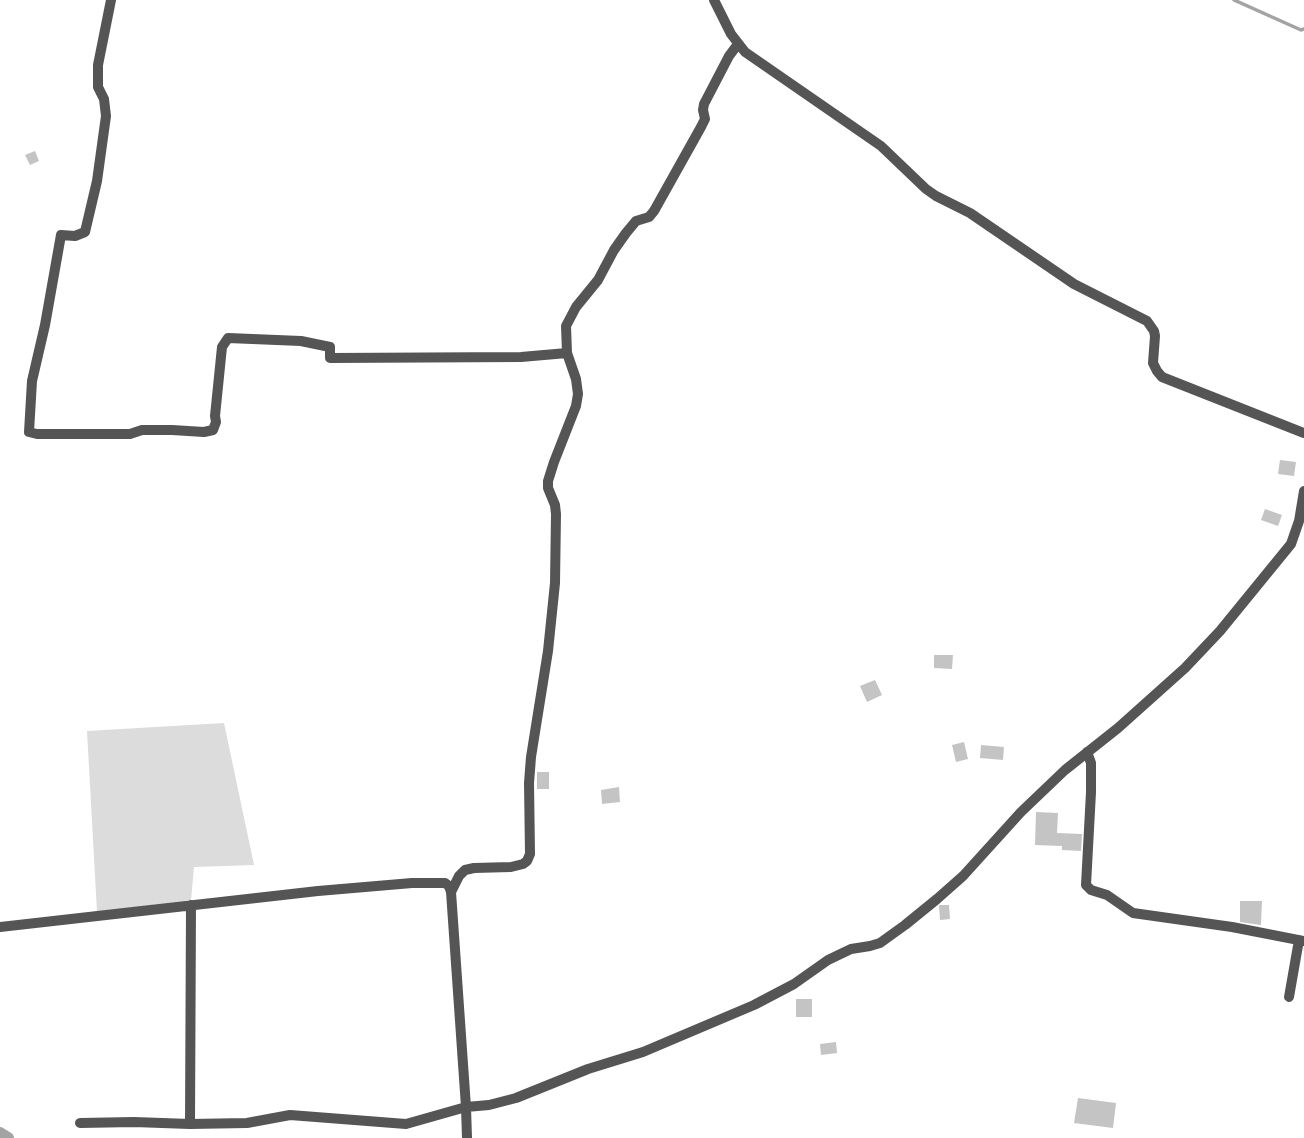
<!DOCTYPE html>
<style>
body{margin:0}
canvas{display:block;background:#fff}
</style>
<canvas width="1304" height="1138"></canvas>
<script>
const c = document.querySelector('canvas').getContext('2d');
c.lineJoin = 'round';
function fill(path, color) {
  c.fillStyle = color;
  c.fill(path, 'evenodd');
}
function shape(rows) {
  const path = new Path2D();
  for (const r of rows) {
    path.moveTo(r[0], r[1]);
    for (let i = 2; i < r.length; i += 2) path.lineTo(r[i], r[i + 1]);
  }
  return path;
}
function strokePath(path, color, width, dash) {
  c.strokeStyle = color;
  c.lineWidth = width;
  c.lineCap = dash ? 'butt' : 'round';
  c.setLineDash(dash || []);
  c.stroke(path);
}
const green = shape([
 [224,723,254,865,194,867,191,900,97,912,87,731]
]);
const stream = shape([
 [1234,0,1301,30,1304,29]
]);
const canal = shape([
 [0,1133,8,1138]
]);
const building = shape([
 [35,151,39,161,30,165,25,155],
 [1280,460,1296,462,1294,476,1278,474],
 [1265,509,1282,515,1278,526,1261,520],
 [934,655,953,655,952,669,934,668],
 [875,680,882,695,867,702,860,686],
 [964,742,968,759,956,762,952,745],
 [981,745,1004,747,1003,760,980,758],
 [537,772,549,772,549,789,537,789],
 [619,787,620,802,602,804,601,790],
 [1036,812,1058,813,1057,833,1082,834,1081,851,1062,850,1062,846,1035,845],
 [1240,901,1262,901,1261,925,1240,922],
 [940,905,949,905,950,919,940,920,939,906],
 [796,999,812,999,812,1017,796,1017],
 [836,1042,837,1053,821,1055,820,1044],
 [1078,1098,1116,1103,1113,1128,1074,1123]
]);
const minor = shape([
 [111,0,98,65,98,87,104,99,106,116,97,181,85,232,75,236,61,235,45,325,32,381,29,432,37,434,130,434,142,430,172,430,204,432,213,430,216,422,215,416,222,347,228,338,301,341,330,347,330,358,521,357,567,353],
 [714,0,731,34,745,52,881,146,926,189,936,196,970,213,1074,284,1147,321,1154,331,1155,336,1153,363,1157,371,1162,377,1304,433],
 [1087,752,1091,763,1091,792,1086,885,1091,890,1107,895,1133,913,1232,927,1304,941],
 [451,892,459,876,465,870,474,868,511,867,523,864,527,861,530,854,529,783,531,757,548,651,555,583,556,514,555,505,548,488,548,481,554,462,576,406,578,394,576,379,567,353,566,326,576,307,598,280,614,250,626,233,636,221,649,217,654,211,701,127,705,119,703,110,704,104,729,56,738,44],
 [191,905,190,1124,247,1123,290,1115,406,1124,466,1107,489,1105,516,1098,588,1069,643,1052,754,1005,794,984,828,960,851,949,870,946,880,943,905,925,937,899,963,876,1021,812,1065,770,1118,728,1185,668,1220,631,1291,544,1299,521,1304,491],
 [0,927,318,891,412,883,445,883,449,886,451,892,466,1107,467,1138],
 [1289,997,1299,940],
 [80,1123,134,1122,190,1124]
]);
fill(green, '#dcdcdc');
strokePath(stream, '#a3a3a3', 3.5);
strokePath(canal, '#a3a3a3', 12);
fill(building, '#c4c4c4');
strokePath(minor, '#555', 10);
</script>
